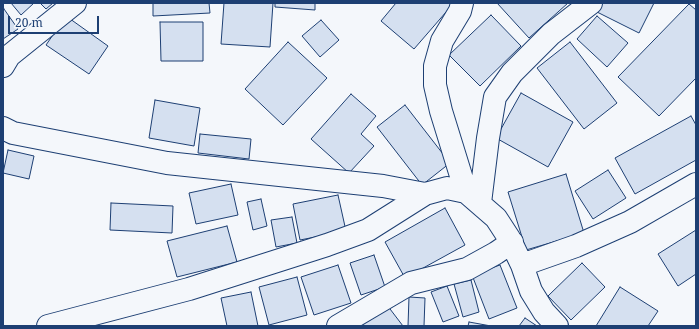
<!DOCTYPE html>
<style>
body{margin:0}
#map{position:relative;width:699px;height:329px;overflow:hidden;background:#f4f7fb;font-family:"Noto Serif",serif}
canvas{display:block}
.frame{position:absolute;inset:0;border:4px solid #1d3f73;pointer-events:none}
.scale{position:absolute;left:8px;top:16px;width:91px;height:18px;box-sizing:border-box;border:2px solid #1d3f73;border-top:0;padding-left:5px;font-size:12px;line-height:14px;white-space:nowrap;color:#1d3f73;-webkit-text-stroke:3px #f4f7fb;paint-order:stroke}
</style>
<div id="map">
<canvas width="699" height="329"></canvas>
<div class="frame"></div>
<div class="scale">20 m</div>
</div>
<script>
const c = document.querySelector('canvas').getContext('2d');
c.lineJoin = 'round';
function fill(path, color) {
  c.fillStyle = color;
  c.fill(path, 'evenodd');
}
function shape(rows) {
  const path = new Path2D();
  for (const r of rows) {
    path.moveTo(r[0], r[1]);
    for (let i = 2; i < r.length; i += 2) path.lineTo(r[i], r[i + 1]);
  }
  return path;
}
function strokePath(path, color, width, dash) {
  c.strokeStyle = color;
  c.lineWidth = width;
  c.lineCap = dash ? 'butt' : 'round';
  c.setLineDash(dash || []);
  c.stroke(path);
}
const building = shape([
 [11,3,34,3,21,15,11,3],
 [40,3,53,3,46,9,40,3],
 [153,3,209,3,210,13,153,16,153,3],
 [224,3,273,3,270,47,221,44,224,3],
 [275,3,315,3,315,10,275,7,275,3],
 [396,3,451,3,453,4,414,49,381,21,396,3],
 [497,3,568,3,529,38,497,3],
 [601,3,654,3,639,33,597,12,601,3],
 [689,4,696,10,696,78,659,116,618,77,689,4],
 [4,9,18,29,3,39,3,10,4,9],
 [491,15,521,46,480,86,449,55,491,15],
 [66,16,108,46,89,74,46,45,66,16],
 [597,16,628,43,607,67,577,39,597,16],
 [321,20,339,40,320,57,302,36,321,20],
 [160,22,203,22,203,61,161,61,160,22],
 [288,42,327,78,283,125,245,89,288,42],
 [570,42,617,103,584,129,537,68,570,42],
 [521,93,573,122,548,167,496,138,521,93],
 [351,94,376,116,361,134,374,146,349,173,311,139,351,94],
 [155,100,200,108,194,146,149,138,155,100],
 [405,105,450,163,422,185,377,127,405,105],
 [691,116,696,125,696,160,635,194,615,158,691,116],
 [200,134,251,139,249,159,198,153,200,134],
 [8,150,34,156,29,179,3,173,8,150],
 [608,170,626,198,593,219,575,191,608,170],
 [566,174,584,233,526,250,508,192,566,174],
 [231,184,238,215,196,224,189,193,231,184],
 [338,195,346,231,300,240,293,204,338,195],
 [261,199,267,226,253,230,247,202,261,199],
 [111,203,173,206,172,233,110,230,111,203],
 [445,208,465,245,405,278,385,242,445,208],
 [292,217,297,243,276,247,271,220,292,217],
 [227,226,237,262,177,277,167,241,227,226],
 [696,230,696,274,678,286,658,254,696,230],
 [374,255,385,287,361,295,350,263,374,255],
 [582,263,605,287,571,320,548,296,582,263],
 [338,265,351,303,314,315,301,277,338,265],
 [500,265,517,308,489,319,472,275,500,265],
 [297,277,307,315,269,325,259,287,297,277],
 [471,280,479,312,463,317,454,284,471,280],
 [447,286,459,316,443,322,431,292,447,286],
 [620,287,658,311,648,326,596,326,620,287],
 [251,292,258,326,227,326,221,298,251,292],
 [409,297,425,298,424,326,408,326,409,297],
 [387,305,403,326,358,326,387,305],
 [525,318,537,326,519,326,525,318],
 [469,322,491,326,468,326,469,322]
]);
const minor = shape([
 [462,3,460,11,442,41,435,66,435,85,441,111,466,192],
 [3,66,9,56,75,3],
 [3,128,13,133,167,163,383,186,425,194],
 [480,203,488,138,495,97,512,73,551,34,591,3],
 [522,265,576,246,630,222,696,184],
 [48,326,189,289,327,245,368,230,425,194,447,188,466,192,496,218,509,238,522,265,531,291,544,312,557,326],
 [338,326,411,283,467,269,496,253,512,242]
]);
fill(building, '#d5e0f0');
strokePath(building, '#1d3f73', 1);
strokePath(minor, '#1d3f73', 24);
strokePath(minor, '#f4f7fb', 22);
</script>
